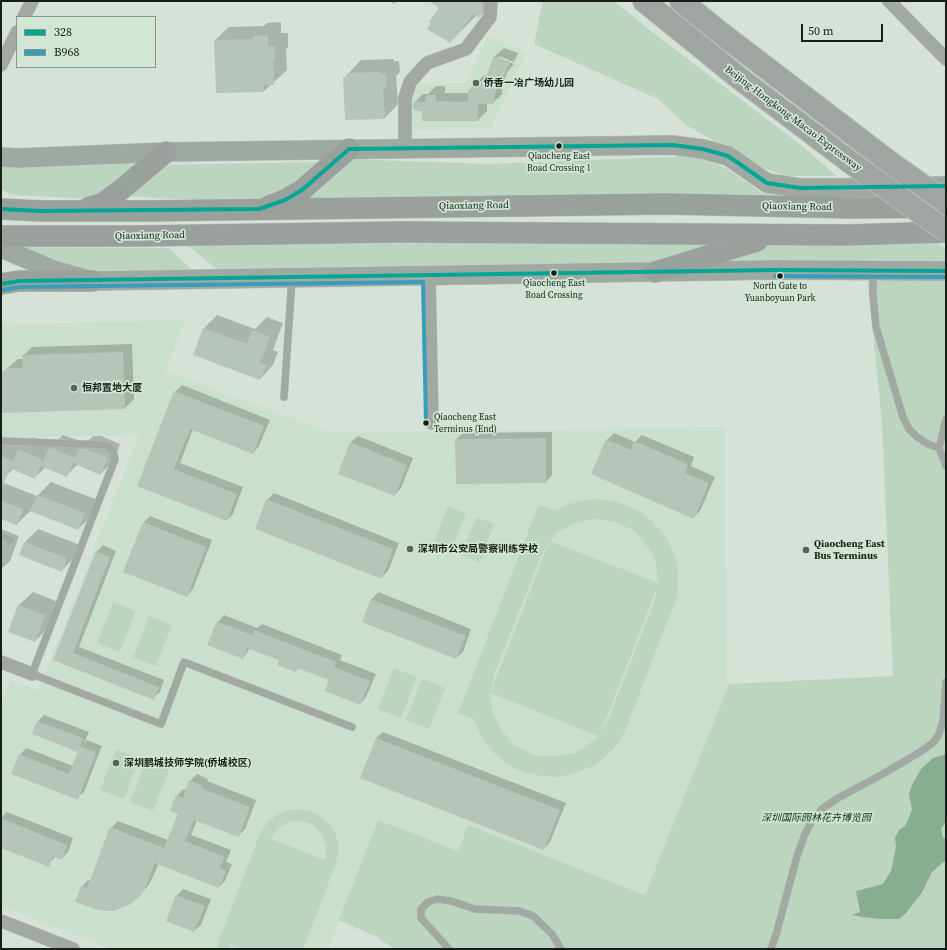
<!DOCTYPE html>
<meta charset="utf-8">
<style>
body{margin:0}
#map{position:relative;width:947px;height:950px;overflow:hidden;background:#d6e1d8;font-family:"Source Serif 4",serif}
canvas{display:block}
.frame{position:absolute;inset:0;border:2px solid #171e18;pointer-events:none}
.legend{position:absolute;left:16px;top:16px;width:140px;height:52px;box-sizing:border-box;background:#d1e6d4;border:1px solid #879689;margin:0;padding:5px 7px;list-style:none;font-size:12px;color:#171e18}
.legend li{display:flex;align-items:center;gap:8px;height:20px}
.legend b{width:20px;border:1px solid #879689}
.scale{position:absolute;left:801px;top:24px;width:82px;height:18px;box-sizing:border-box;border:2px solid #171e18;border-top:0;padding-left:5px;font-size:12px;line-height:14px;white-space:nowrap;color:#171e18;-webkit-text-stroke:3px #d1e6d4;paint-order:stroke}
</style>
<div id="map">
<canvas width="947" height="950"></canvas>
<div class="frame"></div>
<ul class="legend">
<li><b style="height:5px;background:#02a695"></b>328</li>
<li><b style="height:5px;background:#389dba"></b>B968</li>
</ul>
<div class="scale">50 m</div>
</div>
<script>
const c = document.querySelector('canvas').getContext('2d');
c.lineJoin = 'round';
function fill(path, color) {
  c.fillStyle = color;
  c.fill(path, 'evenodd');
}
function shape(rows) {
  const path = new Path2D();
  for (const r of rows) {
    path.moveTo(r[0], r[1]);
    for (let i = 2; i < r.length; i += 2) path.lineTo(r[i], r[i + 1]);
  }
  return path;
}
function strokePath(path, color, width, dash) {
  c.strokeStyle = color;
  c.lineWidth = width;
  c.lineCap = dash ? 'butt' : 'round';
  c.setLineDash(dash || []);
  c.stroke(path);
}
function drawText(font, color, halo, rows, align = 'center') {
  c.font = font + ' "Source Serif 4","Noto Sans SC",serif';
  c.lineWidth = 3.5;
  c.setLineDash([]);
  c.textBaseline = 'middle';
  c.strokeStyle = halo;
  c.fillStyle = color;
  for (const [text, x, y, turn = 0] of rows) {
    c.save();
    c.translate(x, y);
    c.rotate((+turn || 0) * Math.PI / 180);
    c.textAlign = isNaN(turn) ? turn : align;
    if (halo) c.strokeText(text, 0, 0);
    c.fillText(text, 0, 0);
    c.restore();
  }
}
const built = shape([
 [488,36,526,53,491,128,413,130,412,84,467,83],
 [185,320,165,371,331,433,725,427,726,676,729,684,646,895,468,825,458,851,378,820,328,949,112,949,1,906,1,707,11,680,194,749,39,689,139,435,1,438,1,325]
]);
const green = shape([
 [543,1,614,1,652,32,801,145,837,176,785,176,756,165,686,125,658,99,534,44],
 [696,156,726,168,762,193,869,193,874,198,295,202,323,186,341,169,349,159,487,164],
 [322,162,297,185,257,203,123,196,159,165],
 [142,163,96,199,12,195,1,189,1,164],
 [934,240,946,249,946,269,709,263,779,242],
 [733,241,650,273,223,274,187,245],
 [14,247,169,248,192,270,76,271],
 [867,274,946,276,946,949,394,949,377,937,339,920,378,820,458,851,468,825,645,895,729,684,893,676,882,422],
 [593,499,607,500,620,503,633,508,644,514,654,523,663,533,670,545,675,557,678,570,677,597,627,726,622,738,614,748,604,758,593,766,581,771,568,775,555,777,542,776,529,773,516,769,505,762,494,753,486,743,479,731,474,719,458,713,539,504,555,511,567,505,580,501],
 [594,519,615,522,633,530,640,537,652,553,656,563,658,583,550,541,557,533,575,523],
 [549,542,549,543,491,691,494,674,540,558],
 [658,585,654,603,609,718,600,734],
 [490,694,491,693,598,736,583,749,574,753,554,757,534,755,516,746,502,731,493,713],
 [448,506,466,513,451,552,433,544],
 [476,517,494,524,480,562,461,555],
 [113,602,136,611,120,652,97,643],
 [149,616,172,625,156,666,133,657],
 [394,668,417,677,401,718,378,709],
 [422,679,445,688,429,729,406,720],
 [116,749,139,758,124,799,100,790],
 [146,761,169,770,153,811,130,802],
 [298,809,308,811,317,814,325,820,332,827,336,836,339,845,338,855,336,864,303,949,244,949,230,944,229,949,217,949,219,940,260,834,265,826,271,819,279,814,289,810],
 [291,821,305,822,312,824,322,834,327,846,325,860,271,839,274,833,279,828]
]);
const water = shape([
 [946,754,946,821,941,829,943,838,946,839,946,860,932,872,921,894,906,913,899,919,880,919,862,917,852,915,860,912,856,891,883,884,891,871,896,847,895,838,899,830,905,826,912,810,909,794,912,785,921,769,933,758]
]);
const shadow = shape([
 [390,1,396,1,394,4],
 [434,1,495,1,479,17,477,15,450,42,440,7],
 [281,22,281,33,288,33,288,47,286,49,287,70,264,91,215,40,229,27,264,26,267,23],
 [504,48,518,53,514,62,499,56,499,59,514,64,508,71,502,87,502,94,493,103,487,103,487,111,478,120,423,110,414,103,423,94,428,94,436,86,445,86,445,93,469,93,474,86,483,76,488,75,495,56],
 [489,80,477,85,477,83],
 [394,59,394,61,399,61,400,72,396,76,398,104,385,118,344,78,361,60],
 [217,315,255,329,267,317,283,323,273,350,278,352,273,365,260,379,204,328],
 [132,344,134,399,125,408,1,411,2,373,18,359,24,359,23,356,32,347],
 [182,385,270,420,259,446,253,453,193,429,180,463,243,487,233,514,227,520,138,486,175,392],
 [552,432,552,475,546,482,456,439,463,433],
 [614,433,635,442,642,435,694,457,691,466,715,477,700,511,693,517,607,440],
 [63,435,86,443,93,436,101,436,120,444,114,461,100,474,78,464,67,475,46,467,35,477,14,468,6,476,1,474,1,441,4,438,23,446,32,437,52,445],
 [358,436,413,458,401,488,395,495,351,442],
 [1,482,37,496,51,482,98,500,92,516,78,529,30,511,17,524,1,518],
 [274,493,399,543,388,571,382,577,267,500],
 [150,516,212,540,193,589,187,596,144,522],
 [1,529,19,536,10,561,1,569],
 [38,529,80,545,75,557,62,570,20,554,25,542],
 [103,545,116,551,79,647,164,680,160,692,153,698,54,660,97,552],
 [33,592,58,602,48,628,35,641,9,631,19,605],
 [378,592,471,629,463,652,456,658,363,622,372,599],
 [224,615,257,628,262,624,342,655,340,660,376,674,366,697,360,704,330,679,299,667,295,671,280,660,250,648,243,658,218,622],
 [44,715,89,732,84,743,87,740,102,746,84,792,77,798,20,755,26,748,73,766,80,748,38,721],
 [383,732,566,803,550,842,544,849,376,738],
 [197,774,208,779,207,781,256,800,245,829,238,836,197,820,191,835,231,850,226,862,232,864,225,881,219,887,159,863,151,881,147,887,128,904,82,887,88,880,91,881,111,828,118,821,168,840,180,814,177,796,183,789,186,790,190,781],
 [7,812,73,838,68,852,61,859,56,856,48,865,1,847,1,818],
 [183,889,211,899,201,925,194,931,177,896]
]);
const building = shape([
 [429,1,480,1,483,3,482,13,479,18,473,14,455,38,454,37,450,43,427,29,431,23,429,22,439,8],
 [268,35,268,46,275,46,275,61,273,61,274,85,264,85,264,92,216,93,214,40,253,39,253,36],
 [494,56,510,62,504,77,501,77,494,97,494,104,478,104,478,121,422,121,422,111,413,110,413,102,426,102,426,95,436,95,436,101,468,102,468,91,473,85,484,82],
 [381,72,381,74,386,74,387,87,383,87,385,119,345,120,343,77,347,77,347,73],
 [203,328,247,344,252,330,270,337,260,363,266,365,260,380,193,355],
 [123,352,125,409,1,413,1,373,8,368,23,368,22,355],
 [174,391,264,426,253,454,190,429,174,469,237,494,227,521,137,486],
 [546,438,546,483,456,484,455,439],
 [606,439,631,450,634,441,688,464,685,473,709,483,694,519,591,474],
 [350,442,407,465,395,496,338,474],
 [49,448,52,448,75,458,79,449,87,449,108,458,100,475,73,463,67,477,41,466],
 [18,449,43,460,35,479,10,468],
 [1,456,13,461,1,489],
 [37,495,85,513,78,530,30,511],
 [266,499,393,549,382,579,255,529],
 [1,501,23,509,17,525,1,519],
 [143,522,206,547,187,597,123,572],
 [24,542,67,558,62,572,19,555],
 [96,551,110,557,73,653,159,687,154,700,53,660],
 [371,599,466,636,456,659,362,622],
 [18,605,45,615,35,642,8,632],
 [217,621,252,635,254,630,336,662,334,667,370,681,360,705,325,691,329,680,297,668,296,672,277,665,279,660,247,648,243,659,207,645],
 [37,721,83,738,78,752,32,734],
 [376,738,560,810,544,850,360,778],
 [80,746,96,752,78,800,11,774,19,754,69,774],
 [189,780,202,785,201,788,250,807,239,837,194,820,185,841,225,857,220,868,226,871,219,888,155,863,145,889,141,895,129,905,114,911,106,911,99,910,75,902,81,886,87,888,110,827,164,848,178,814,170,811,176,795,183,798],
 [1,818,67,845,62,860,53,856,49,867,1,848],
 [176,895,205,906,194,932,166,921]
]);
const lane = shape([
 [873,272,873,295,876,327,903,417,909,429,917,437,928,444,939,448,946,466],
 [284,397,292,278],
 [1,441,106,445,113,451,115,459,32,674,161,724,184,662,352,727],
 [939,448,946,419],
 [1,536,11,540],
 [449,949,421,918,421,909,428,902,437,899,451,901,475,909,519,911,533,916,552,934,561,949],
 [771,949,776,935,797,856,805,834,813,819,822,809,838,798,881,775,920,752,933,743,939,734,943,721,946,682]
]);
const street = shape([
 [889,1,946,59],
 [24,17,32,1],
 [1,65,17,32],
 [405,149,405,98,410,82,427,63,466,49,490,17,491,1],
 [429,276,432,423],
 [1,662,32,674],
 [1,921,73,949]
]);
const secondary = shape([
 [1,157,18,158,166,152,672,145,703,149,728,156,767,183,800,188,845,188,946,186],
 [1,248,53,270,92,281,775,270,946,271]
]);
const primary = shape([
 [269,206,285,200,302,190,349,149],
 [88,208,103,203,121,190,166,152],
 [1,209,41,211,146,211,667,204,854,208,946,207],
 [1,236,136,236,400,232,846,235,946,232],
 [655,272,757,241],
 [1,284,19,281,92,281]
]);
const highway = shape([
 [644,1,739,78,850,162],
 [681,1,722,34,892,164]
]);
const highwayBridge = shape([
 [850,162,946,231],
 [892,164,946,202]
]);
const bus1 = shape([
 [1,209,41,211,259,209,285,200,302,190,349,149,672,145,703,149,728,156,767,183,800,188,946,186],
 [1,284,19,281,775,270,946,271]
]);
const bus2 = shape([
 [775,276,946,277],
 [2,290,20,287,423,282,426,423]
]);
const markers = [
 [476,83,4,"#5a625b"],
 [559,146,3.5,"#171e18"],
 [554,273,3.5,"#171e18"],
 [780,276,3.5,"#171e18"],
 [74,388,4,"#5a625b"],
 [426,423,3.5,"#171e18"],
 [410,549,4,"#5a625b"],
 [806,550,4,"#5a625b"],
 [116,763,4,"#5a625b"]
];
const busNames = [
 ["Qiaocheng East",559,157],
 ["Road Crossing 1",559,169],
 ["Qiaocheng East",554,284],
 ["Road Crossing",554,296],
 ["North Gate to",780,287],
 ["Yuanboyuan Park",780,299],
 ["Qiaocheng East",434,418,"left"],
 ["Terminus (End)",434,430,"left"]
];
const poiNames = [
 ["侨香一冶广场幼儿园",484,83],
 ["恒邦置地大厦",82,388],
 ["Qiaocheng East",814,544],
 ["Bus Terminus",814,556],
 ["深圳市公安局警察训练学校",418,549],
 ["深圳鹏城技师学院(侨城校区)",124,763]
];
const streetNames = [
 ["Beijing-Hongkong-Macao Expressway",793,119,37],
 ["Qiaoxiang Road",474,206,-1],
 ["Qiaoxiang Road",797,207,1],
 ["Qiaoxiang Road",150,236,-1]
];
const parkNames = [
 ["深圳国际园林花卉博览园",816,818]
];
fill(built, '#cbdfce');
fill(green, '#bcd5c0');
fill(water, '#89ad8f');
fill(shadow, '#0003');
fill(building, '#b6c4b9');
strokePath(lane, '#b4bdb6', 8);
strokePath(street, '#b4bdb6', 14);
strokePath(secondary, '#b4bdb6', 20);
strokePath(primary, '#b4bdb6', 22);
strokePath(highway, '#b4bdb6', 24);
strokePath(lane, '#a2a8a2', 7);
strokePath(street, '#a2a8a2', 13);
strokePath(secondary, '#a0a8a2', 19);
strokePath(primary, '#9aa19c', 21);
strokePath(highway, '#9fa6a1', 22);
strokePath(highwayBridge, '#b4bdb6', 24, []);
strokePath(highwayBridge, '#9fa6a1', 22);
strokePath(bus1, '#02a695', 4);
strokePath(bus2, '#389dba', 4);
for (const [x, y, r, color] of markers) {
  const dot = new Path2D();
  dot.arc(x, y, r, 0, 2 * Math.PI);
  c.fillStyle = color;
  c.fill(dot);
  strokePath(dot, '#d1e6d4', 1.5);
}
drawText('9px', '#171e18', '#d1e6d4', busNames);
drawText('bold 10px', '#171e18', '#d1e6d4', poiNames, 'left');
drawText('10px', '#171e18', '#d1e6d4', streetNames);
drawText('italic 10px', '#0c3216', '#d1e6d4', parkNames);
</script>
